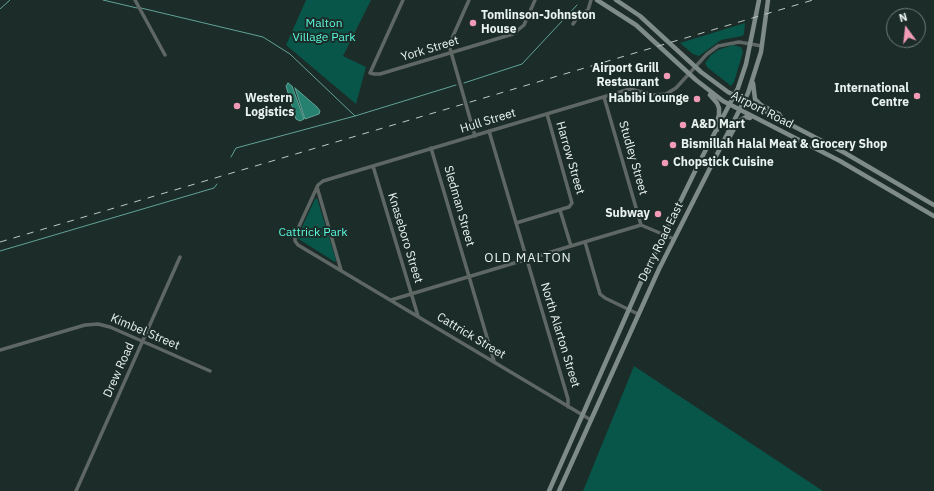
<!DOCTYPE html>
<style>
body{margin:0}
#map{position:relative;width:934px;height:491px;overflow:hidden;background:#1c2c28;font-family:"IBM Plex Sans",sans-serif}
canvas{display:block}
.north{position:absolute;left:886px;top:8px;width:40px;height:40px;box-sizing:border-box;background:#1c2c28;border:1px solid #6e7c78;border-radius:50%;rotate:345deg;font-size:11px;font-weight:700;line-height:16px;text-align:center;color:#e9f3f0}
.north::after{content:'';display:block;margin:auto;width:14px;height:18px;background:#f09ab6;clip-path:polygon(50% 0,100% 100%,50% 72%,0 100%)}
</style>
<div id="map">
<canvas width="934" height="491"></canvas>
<div class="north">N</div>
</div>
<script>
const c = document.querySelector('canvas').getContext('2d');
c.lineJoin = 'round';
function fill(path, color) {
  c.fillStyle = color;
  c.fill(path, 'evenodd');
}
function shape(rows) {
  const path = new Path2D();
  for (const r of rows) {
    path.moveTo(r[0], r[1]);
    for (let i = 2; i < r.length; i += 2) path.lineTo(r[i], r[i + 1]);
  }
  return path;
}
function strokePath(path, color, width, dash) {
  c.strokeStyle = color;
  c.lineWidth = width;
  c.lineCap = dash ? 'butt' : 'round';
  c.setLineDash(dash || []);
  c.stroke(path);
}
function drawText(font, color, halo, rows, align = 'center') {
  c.font = font + ' "IBM Plex Sans",sans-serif';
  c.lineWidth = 4;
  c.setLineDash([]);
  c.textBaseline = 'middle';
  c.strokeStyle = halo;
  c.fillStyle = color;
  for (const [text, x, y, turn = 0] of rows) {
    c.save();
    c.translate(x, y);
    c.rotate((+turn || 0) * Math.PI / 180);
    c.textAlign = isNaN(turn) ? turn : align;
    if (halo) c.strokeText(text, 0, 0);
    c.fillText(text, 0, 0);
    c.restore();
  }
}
const green = shape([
 [306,0,371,0,343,56,366,67,356,104,286,45],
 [745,23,744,34,742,36,721,40,699,56,693,54,680,43],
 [733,45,741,47,743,52,734,82,731,86,707,67,705,63,711,55,718,50],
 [317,198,336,260,335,262,297,238,315,199],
 [634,366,823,491,583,491]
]);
const water = shape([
 [288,83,292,86,304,119,300,121,296,119,286,86,288,83],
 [295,88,317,107,320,111,319,114,305,119,295,88]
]);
const stream = shape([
 [103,0,137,8],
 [141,8,263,37,290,54,355,116],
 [0,9,10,0],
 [464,83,522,64,577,5],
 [231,157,236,148,355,116,456,85],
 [0,251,214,188,217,184]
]);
const street = shape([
 [135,0,165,55],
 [403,0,370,73,374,74,380,74,513,34,524,25,535,0],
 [469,0,449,45,475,136],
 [573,24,578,16,588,10,591,0],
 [604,97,641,225],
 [489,131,568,399,568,407],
 [431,148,494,361],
 [373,166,418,316],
 [317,187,341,270],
 [560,210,571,246],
 [516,223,569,207,572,203,547,114],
 [585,242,600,294,605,298,638,314],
 [391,300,641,225,674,239],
 [0,350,85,325,98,324,110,327,210,371],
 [591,420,298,245,295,241,295,235,318,185,323,181,630,89,654,95,666,94,676,88,707,54,718,46,739,42,762,46],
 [76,491,180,257]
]);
const secondary = shape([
 [597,0,636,25,696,80,723,101,840,161,934,216],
 [616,0,640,16,701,72,728,92,845,153,934,205],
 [753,83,755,99,761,105,779,114,782,119],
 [710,95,717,103,719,108,719,115,716,125,717,130],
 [722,142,728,140,735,127,741,120,746,117,750,118],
 [549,491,641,282,700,161,738,88,746,64,759,0],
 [559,491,659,269,748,93,761,52,768,0]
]);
const rail = shape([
 [0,242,813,0]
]);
const markers = [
 [473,23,4,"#f09ab6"],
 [667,76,4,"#f09ab6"],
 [917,96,4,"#f09ab6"],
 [697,99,4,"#f09ab6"],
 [237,106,4,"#f09ab6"],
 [683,125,4,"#f09ab6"],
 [673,145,4,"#f09ab6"],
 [665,163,4,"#f09ab6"],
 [658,214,4,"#f09ab6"]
];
const poiNames = [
 ["Tomlinson-Johnston",481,16],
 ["House",481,30],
 ["Airport Grill",659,69,"right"],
 ["Restaurant",659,83,"right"],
 ["International",909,89,"right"],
 ["Centre",909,103,"right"],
 ["Western",245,99],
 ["Logistics",245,113],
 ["Habibi Lounge",689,99,"right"],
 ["A&D Mart",691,125],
 ["Bismillah Halal Meat & Grocery Shop",681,145],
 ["Chopstick Cuisine",673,163],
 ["Subway",650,214,"right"]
];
const parkNames = [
 ["Malton",324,24],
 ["Village Park",324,38],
 ["Cattrick Park",313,233]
];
const streetNames = [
 ["York Street",430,49,-17],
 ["Airport Road",762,110,27],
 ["Hull Street",488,121,-17],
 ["Harrow Street",570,158,74],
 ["Studley Street",633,158,74],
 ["Sledman Street",459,206,74],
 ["Knaseboro Street",405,238,73],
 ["Derry Road East",661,242,-64],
 ["Kimbel Street",145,332,23],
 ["North Alarton Street",560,335,73],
 ["Cattrick Street",471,336,31],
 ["Drew Road",119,370,-66]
];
const neighbourhoodNames = [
 ["OLD MALTON",528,258]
];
fill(green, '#085549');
fill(water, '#278171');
strokePath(water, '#61a397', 1);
strokePath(stream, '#61a397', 1);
strokePath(street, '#5f6765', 3.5);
strokePath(secondary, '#7e8b88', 4.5);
strokePath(rail, '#bdc9c5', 1, [7, 7]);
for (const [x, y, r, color] of markers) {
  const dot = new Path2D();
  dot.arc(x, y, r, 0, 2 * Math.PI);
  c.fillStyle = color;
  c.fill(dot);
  strokePath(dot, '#1c2c28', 1.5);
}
drawText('bold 12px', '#e9f3f0', '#1c2c28', poiNames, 'left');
drawText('12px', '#5af9dd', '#1c2c28', parkNames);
drawText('12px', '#e9f3f0', '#1c2c28', streetNames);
c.letterSpacing = '1px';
drawText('13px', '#e9f3f0', '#1c2c28', neighbourhoodNames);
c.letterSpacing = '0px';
</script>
